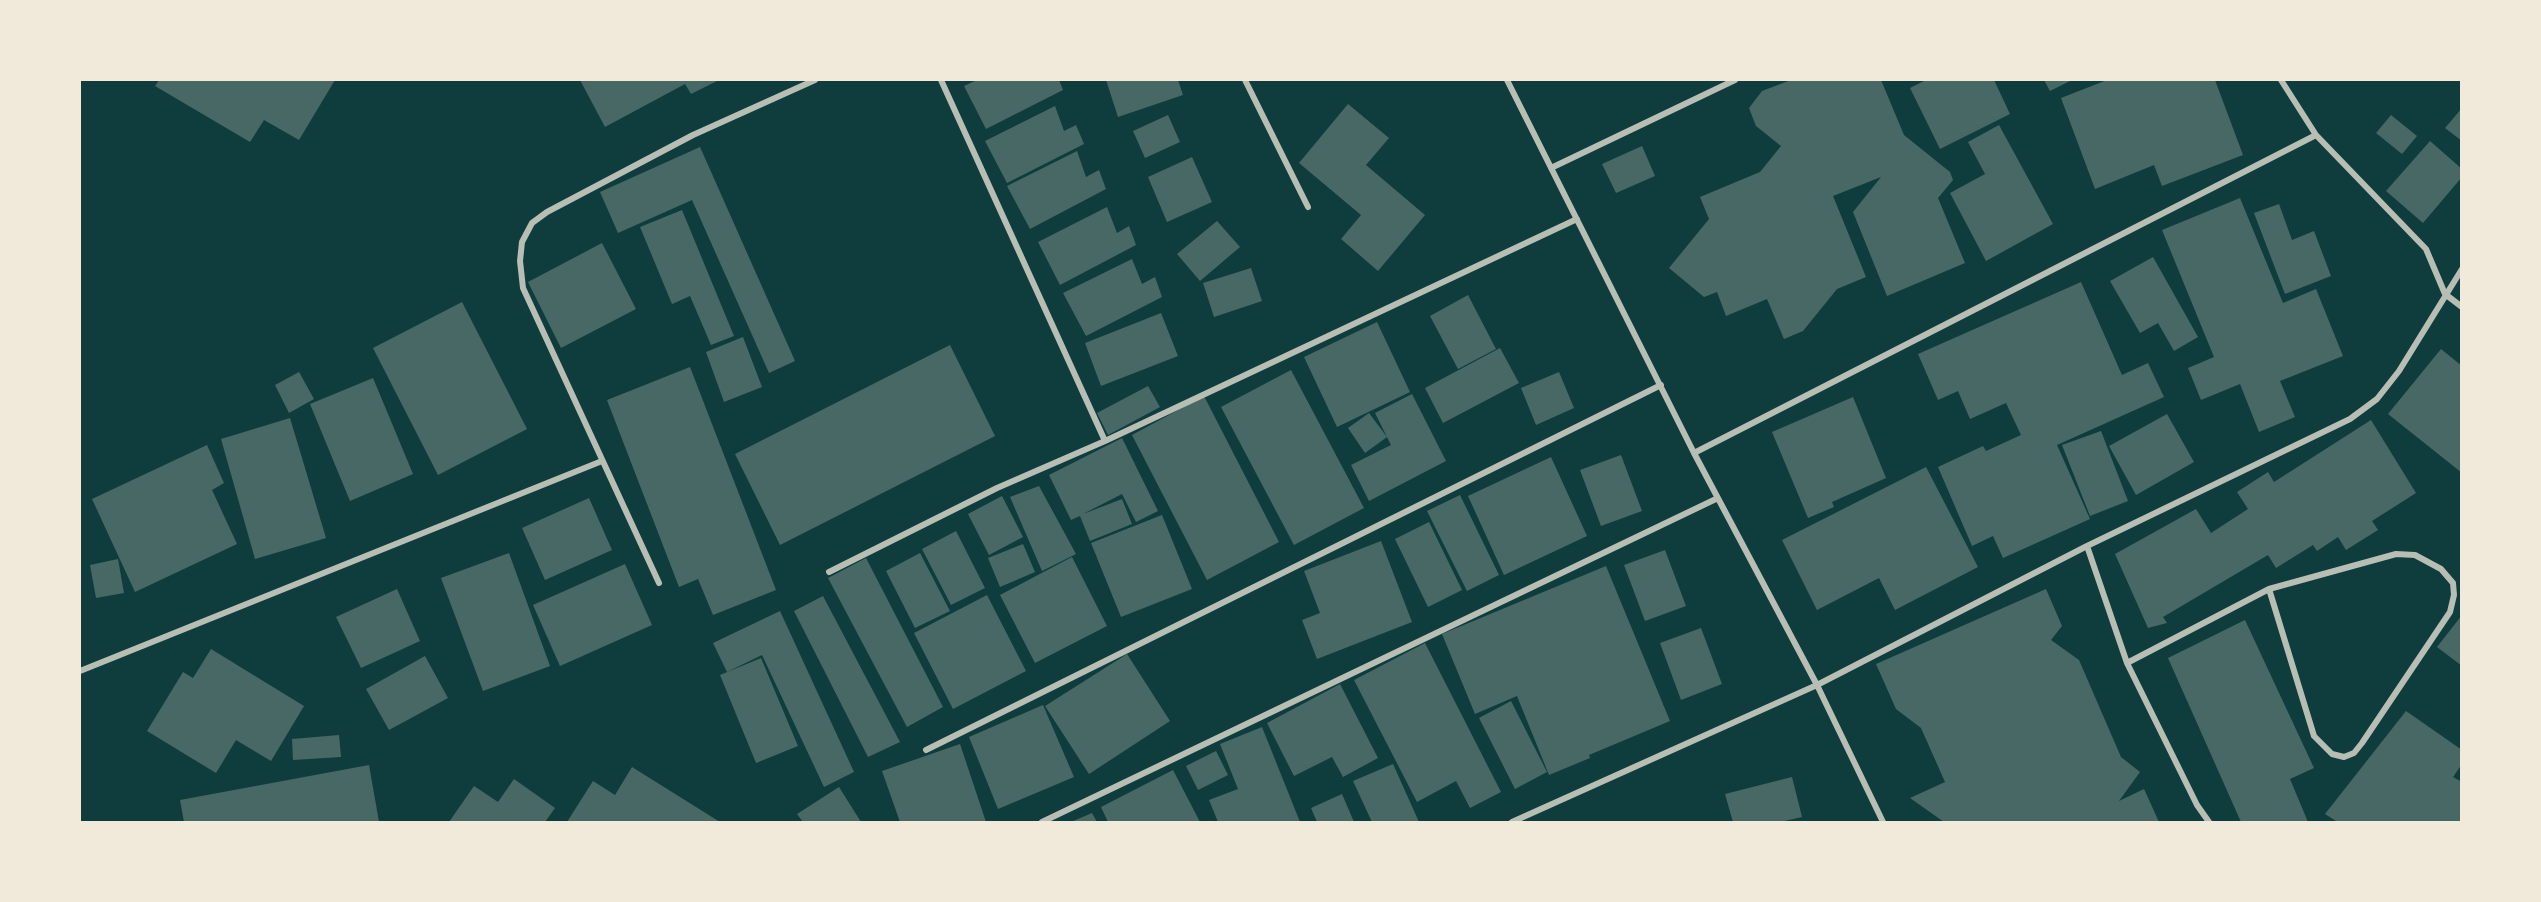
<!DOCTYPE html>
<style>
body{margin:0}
#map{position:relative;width:2541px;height:902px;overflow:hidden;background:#0f3d3e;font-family:Rubik,sans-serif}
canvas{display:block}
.frame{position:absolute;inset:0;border:81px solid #f1e9da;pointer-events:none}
</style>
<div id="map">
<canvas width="2541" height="902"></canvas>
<div class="frame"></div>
</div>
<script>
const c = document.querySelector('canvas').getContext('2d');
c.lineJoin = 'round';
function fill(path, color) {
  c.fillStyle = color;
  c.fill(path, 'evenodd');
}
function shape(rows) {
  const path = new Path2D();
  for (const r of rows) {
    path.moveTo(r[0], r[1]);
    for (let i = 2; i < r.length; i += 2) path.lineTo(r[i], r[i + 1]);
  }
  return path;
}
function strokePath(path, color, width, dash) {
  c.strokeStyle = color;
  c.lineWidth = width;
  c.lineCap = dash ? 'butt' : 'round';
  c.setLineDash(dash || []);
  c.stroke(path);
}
const building = shape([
 [159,80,335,80,299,140,264,120,250,142,155,86],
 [580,80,719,80,691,94,685,84,605,127],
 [977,80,1059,80,1063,90,986,129,964,86],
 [1106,80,1178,80,1183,95,1118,117],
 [1791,80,1881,80,1904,135,1950,172,1953,180,1938,198,1965,263,1887,296,1853,212,1881,177,1833,196,1866,277,1837,289,1803,331,1784,339,1767,299,1726,316,1717,292,1704,297,1669,268,1709,219,1700,197,1760,172,1781,146,1756,126,1749,108,1762,91],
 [1926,80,1994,80,2010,114,1940,149,1910,88],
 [2044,80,2072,80,2050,91],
 [2107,80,2215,80,2243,155,2162,186,2154,165,2095,189,2061,98],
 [1348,104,1389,138,1366,165,1425,215,1378,271,1341,239,1361,215,1299,163],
 [1055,106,1064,131,1076,125,1084,144,1007,183,985,141],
 [2462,108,2462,141,2445,128],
 [1168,115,1180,142,1145,158,1133,131],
 [2391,115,2417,136,2402,154,2376,133],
 [1999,125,2053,224,1986,261,1950,193,1985,174,1968,142],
 [2430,141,2462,169,2462,177,2423,223,2386,191],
 [1642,146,1655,176,1616,193,1602,164],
 [700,147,795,361,769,373,692,200,618,233,600,192],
 [1077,151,1086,177,1099,170,1106,189,1030,229,1007,186],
 [1192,157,1212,202,1167,222,1148,177],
 [2240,198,2283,303,2316,289,2343,356,2280,381,2295,417,2259,432,2240,384,2201,400,2188,368,2214,357,2162,230],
 [2279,204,2292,240,2314,231,2331,276,2285,294,2254,213],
 [1107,207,1117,233,1129,226,1136,245,1060,285,1038,242],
 [682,210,734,336,711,345,690,296,672,304,640,227],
 [1217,221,1240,247,1200,281,1177,254],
 [602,243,636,309,561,348,528,282],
 [2153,257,2198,337,2174,351,2158,323,2140,333,2110,281],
 [1132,259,1142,284,1155,277,1162,297,1086,336,1063,293],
 [1251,268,1262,301,1214,317,1203,283],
 [2081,282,2122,375,2148,363,2164,397,2057,445,2090,519,2003,558,1993,536,1972,546,1938,467,1983,446,1986,451,2021,435,2006,403,1970,419,1958,391,1938,400,1918,354],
 [1468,295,1496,349,1458,369,1430,316],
 [462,302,527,429,438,475,373,348],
 [1161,313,1178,356,1101,386,1085,343],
 [1377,322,1410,392,1337,427,1304,357],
 [743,337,762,387,724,402,706,352],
 [950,345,995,436,780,545,735,454],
 [1500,348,1519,383,1443,423,1425,388],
 [2441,349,2462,366,2462,473,2388,414],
 [690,367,776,590,713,615,698,579,679,587,607,400],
 [1291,370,1364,508,1294,545,1221,407],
 [299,372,314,399,289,413,275,385],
 [1559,372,1574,408,1536,425,1521,388],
 [373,378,413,474,350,501,310,404],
 [1148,386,1160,407,1108,435,1097,413],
 [1412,394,1446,461,1369,501,1351,465,1391,445,1375,413],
 [1204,396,1279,542,1207,580,1132,435],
 [1853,397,1886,478,1832,502,1834,507,1808,518,1772,432],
 [1369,413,1387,437,1365,453,1348,428],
 [2167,414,2194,462,2136,495,2109,446],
 [290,418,326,538,255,559,221,439],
 [2371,420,2416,493,2372,521,2378,530,2346,550,2338,537,2317,551,2313,545,2276,568,2268,555,2163,617,2167,623,2148,628,2115,554,2196,509,2211,533,2248,509,2237,492,2268,472,2274,482],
 [2101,431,2128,501,2090,516,2062,445],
 [1122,438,1158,511,1136,522,1122,494,1083,514,1122,499,1132,524,1090,541,1080,516,1071,520,1049,475],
 [207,445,224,483,212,490,237,544,135,592,92,499],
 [1621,455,1642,511,1601,526,1580,470],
 [1551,457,1587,536,1504,575,1468,496],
 [1926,467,1978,567,1895,610,1879,578,1817,610,1782,540],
 [1039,486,1076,554,1042,571,1010,497],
 [1460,495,1499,575,1467,591,1427,511],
 [1002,496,1023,537,989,555,968,514],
 [589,498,612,550,545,580,522,528],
 [1162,515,1192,589,1121,617,1091,543],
 [1429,522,1462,590,1428,607,1395,539],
 [956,531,985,588,951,605,922,549],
 [1381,541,1412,622,1317,659,1302,620,1320,613,1304,571],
 [1023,544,1035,572,1000,587,988,558],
 [1665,550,1686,606,1645,621,1624,565],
 [509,553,550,666,483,691,441,578],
 [920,553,950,611,915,628,886,571],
 [1072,557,1107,626,1035,663,1000,595],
 [866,558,943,707,907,727,828,578],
 [118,559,124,593,96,598,90,565],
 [625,564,652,625,560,666,533,605],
 [1606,566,1670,721,1589,755,1590,758,1549,775,1517,696,1475,714,1442,634],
 [397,589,420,641,361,668,336,617],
 [2046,589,2062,626,2051,640,2079,660,2121,757,2140,772,2119,801,2144,789,2159,822,1944,822,1910,798,1945,782,1921,728,1896,709,1876,664],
 [987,595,1026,671,953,709,914,633],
 [823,596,900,742,868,757,794,611],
 [780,611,854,772,824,787,762,655,727,672,713,643],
 [2462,615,2462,666,2437,647],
 [2245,620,2314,768,2290,779,2308,822,2241,822,2168,658],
 [1701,628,1722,684,1681,700,1660,643],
 [1425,643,1501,792,1470,808,1456,781,1417,802,1354,680],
 [211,649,304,706,271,761,236,740,216,773,147,731,183,672,193,678],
 [1127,654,1170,721,1089,774,1045,706],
 [425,656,448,698,389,730,366,689],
 [761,658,798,746,756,763,720,675],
 [1340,684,1378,758,1343,777,1332,757,1294,776,1267,723],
 [1511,701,1547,772,1515,789,1479,718],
 [1043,705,1074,777,998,809,969,737],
 [2406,711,2462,750,2462,764,2453,777,2462,782,2462,822,2335,822,2336,821,2325,814],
 [1262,727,1300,822,1218,822,1209,800,1238,789,1220,744],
 [339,735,341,757,293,760,292,739],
 [960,744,986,822,900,822,882,771],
 [1216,751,1228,775,1198,790,1186,766],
 [1393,764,1419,822,1372,822,1353,781],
 [369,765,379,822,184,822,180,800],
 [632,767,720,822,567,822,593,781,615,795],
 [1173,770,1200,822,1108,822,1101,807],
 [1792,777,1802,817,1780,822,1733,822,1725,794],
 [514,779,555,808,545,822,449,822,474,786,498,802],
 [839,787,861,822,803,822,797,814],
 [1342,794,1354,822,1317,822,1311,808],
 [1092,813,1097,822,1071,822]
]);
const minor = shape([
 [941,80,1105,441],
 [1245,80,1308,207],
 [1507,80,1694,453,1817,685,1883,822],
 [2281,80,2316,135,2426,249,2445,294,2462,307],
 [1551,168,1735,80],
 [1694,453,2316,135],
 [2087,546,2127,663,2197,805,2209,822],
 [829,572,997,488,1105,441,1577,219],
 [659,583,523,288,520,261,522,242,532,223,547,212,693,135,815,80],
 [2127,663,2269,589,2396,554,2415,555,2441,569,2453,583,2454,595,2450,612,2362,743,2354,753,2344,757,2332,754,2314,736,2269,589],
 [80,671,602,461],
 [926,750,1661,385],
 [1042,822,1718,498],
 [1512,822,1817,685,2087,546,2350,419,2377,399,2399,371,2462,269]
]);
fill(building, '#486865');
strokePath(minor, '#b8beb3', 6);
</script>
